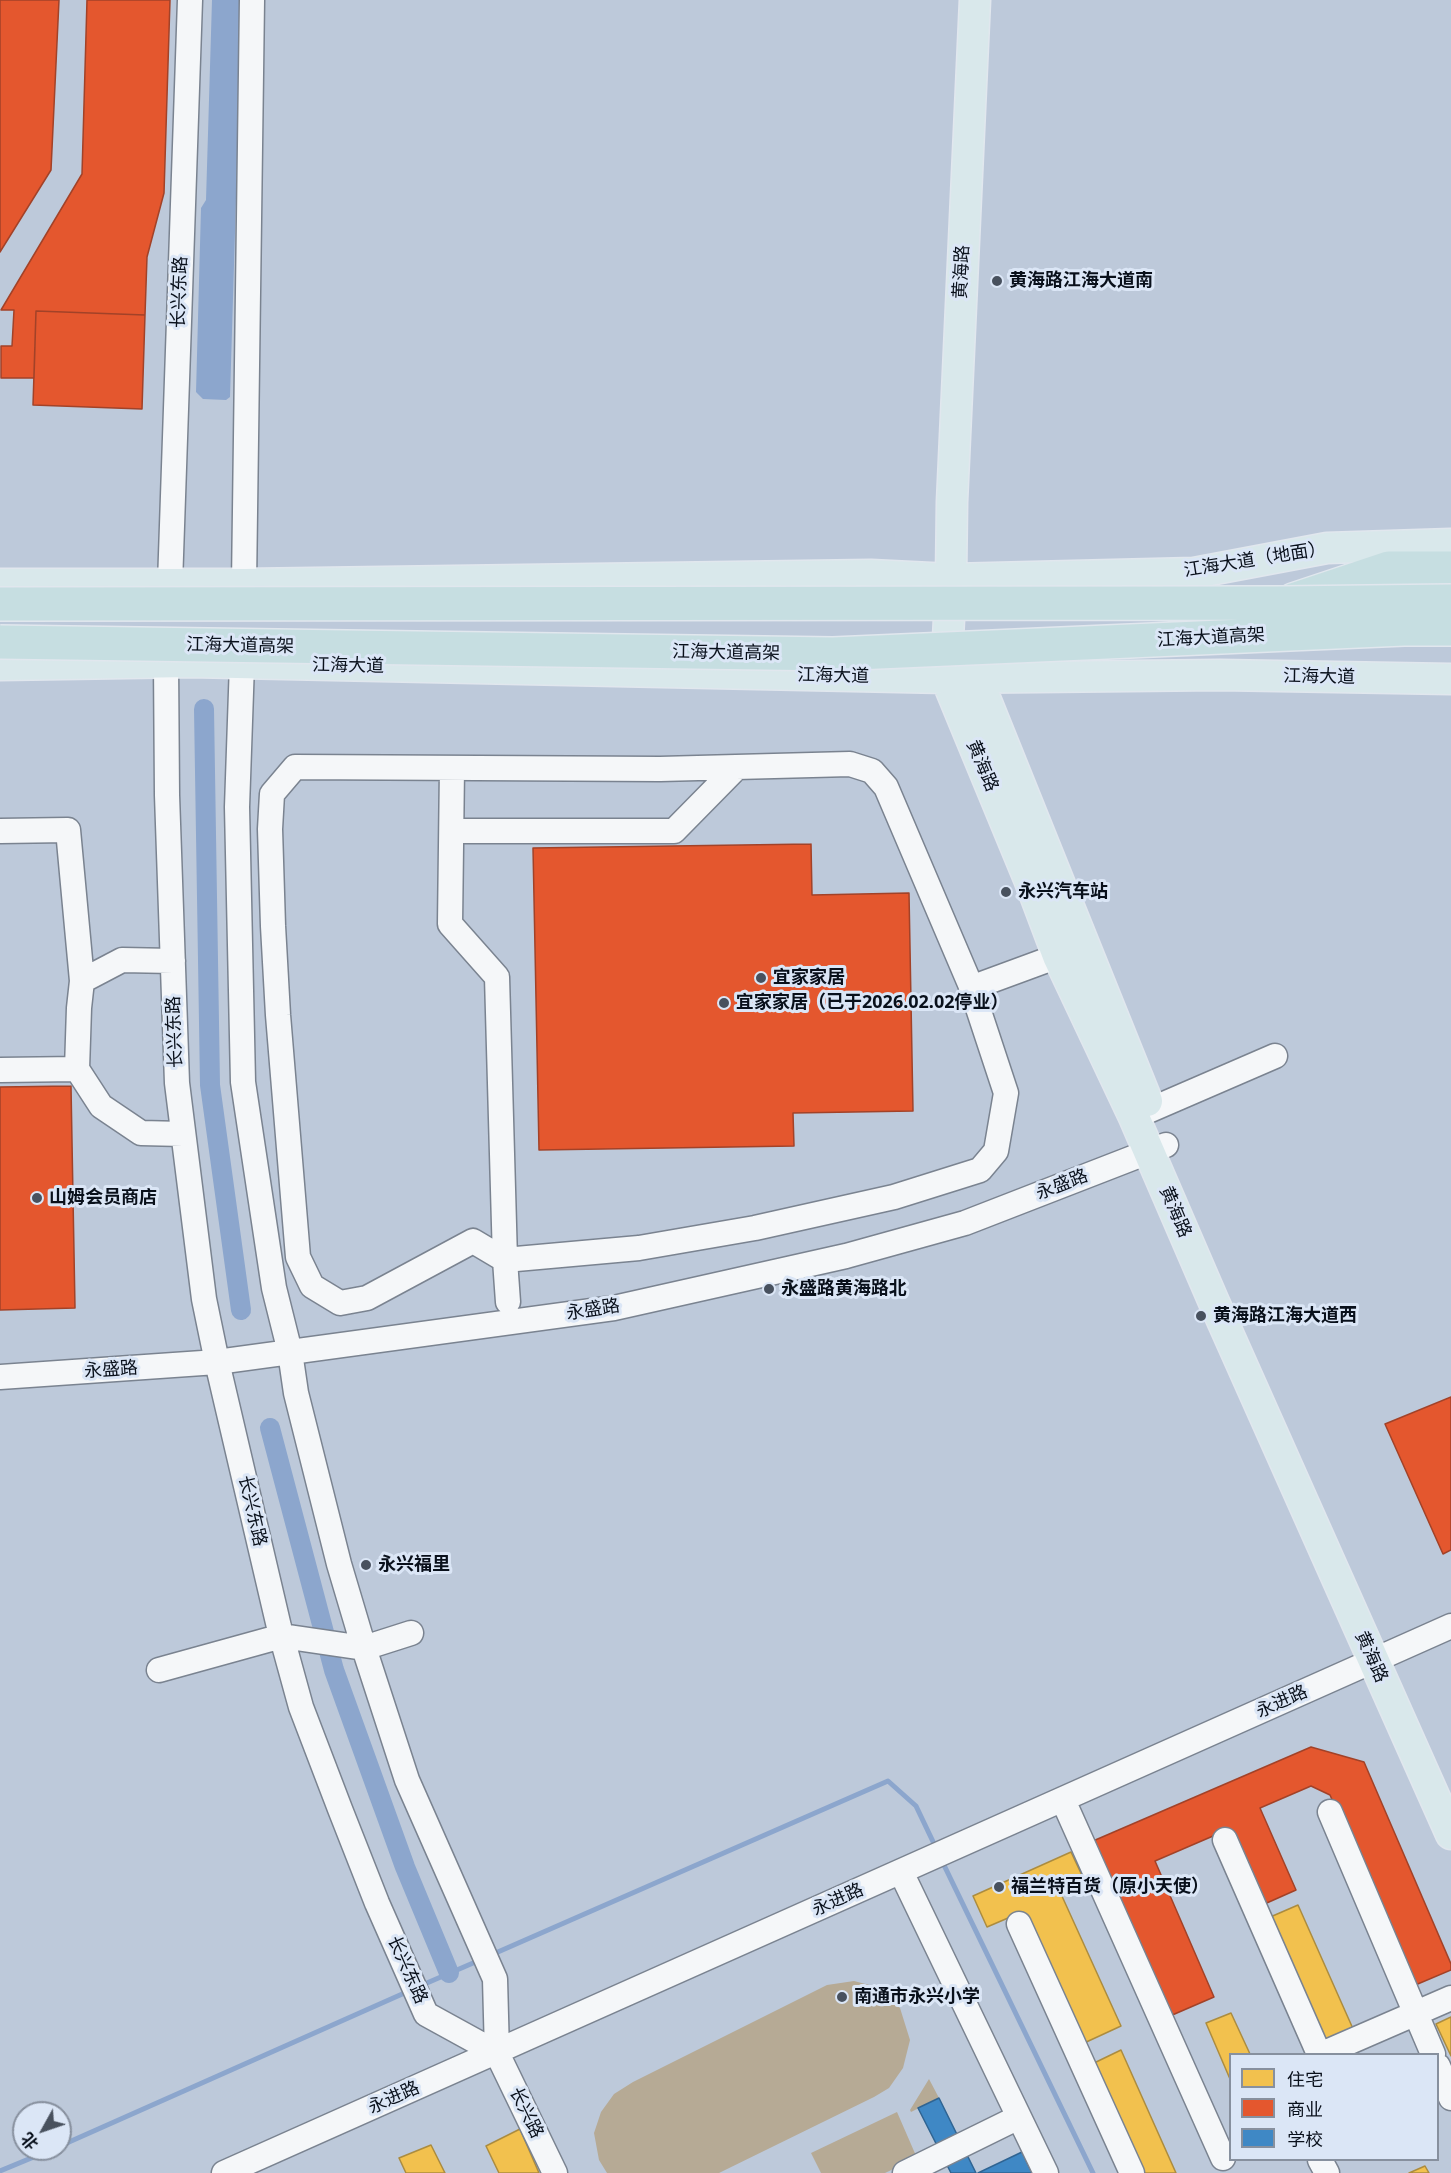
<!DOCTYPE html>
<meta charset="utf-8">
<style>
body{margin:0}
#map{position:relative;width:1451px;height:2173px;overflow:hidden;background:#bdc9da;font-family:"Noto Sans","Noto Sans SC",sans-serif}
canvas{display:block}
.legend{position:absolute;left:1229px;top:2053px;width:210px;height:108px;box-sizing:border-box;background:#dbe6f6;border:2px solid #87909e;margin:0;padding:8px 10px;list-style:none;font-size:18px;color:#09101b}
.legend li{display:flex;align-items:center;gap:12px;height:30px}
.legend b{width:30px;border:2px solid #87909e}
.north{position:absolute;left:12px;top:2101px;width:60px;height:60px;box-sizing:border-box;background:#dbe6f6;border:2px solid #87909e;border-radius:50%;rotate:230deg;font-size:16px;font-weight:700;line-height:24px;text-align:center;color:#09101b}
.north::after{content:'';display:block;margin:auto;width:21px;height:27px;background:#48515e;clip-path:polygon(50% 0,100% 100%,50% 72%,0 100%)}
</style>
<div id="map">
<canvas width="1451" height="2173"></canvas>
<ul class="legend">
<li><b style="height:16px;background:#f2c14e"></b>住宅</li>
<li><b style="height:16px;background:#e4572e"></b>商业</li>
<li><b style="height:16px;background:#3f88c5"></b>学校</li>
</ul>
<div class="north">北</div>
</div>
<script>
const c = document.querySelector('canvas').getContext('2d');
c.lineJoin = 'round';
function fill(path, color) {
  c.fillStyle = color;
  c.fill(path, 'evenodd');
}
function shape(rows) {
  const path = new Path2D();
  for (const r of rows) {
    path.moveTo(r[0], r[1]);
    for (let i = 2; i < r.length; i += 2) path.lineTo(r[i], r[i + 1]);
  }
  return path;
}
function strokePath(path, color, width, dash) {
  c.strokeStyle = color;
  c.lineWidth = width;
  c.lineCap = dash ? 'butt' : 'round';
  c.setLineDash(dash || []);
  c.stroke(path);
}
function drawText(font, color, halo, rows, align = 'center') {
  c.font = font + ' "Noto Sans","Noto Sans SC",sans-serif';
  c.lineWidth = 6;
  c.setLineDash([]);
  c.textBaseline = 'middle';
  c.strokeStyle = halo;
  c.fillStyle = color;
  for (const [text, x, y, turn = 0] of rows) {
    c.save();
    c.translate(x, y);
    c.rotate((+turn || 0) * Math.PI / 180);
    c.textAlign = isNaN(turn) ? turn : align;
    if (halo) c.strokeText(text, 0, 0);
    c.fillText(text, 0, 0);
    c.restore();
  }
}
const green = shape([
 [854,1981,877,1987,900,2008,910,2040,903,2068,889,2088,874,2097,719,2173,607,2173,599,2160,594,2133,601,2112,614,2094,633,2082,827,1985],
 [929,2079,939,2098,911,2112,910,2110],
 [897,2112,917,2158,885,2173,821,2173,811,2153]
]);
const water = shape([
 [212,0,242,0,230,397,226,400,203,399,196,392,201,208,206,200]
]);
const homes = shape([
 [1071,1852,1086,1884,1061,1894,1121,2026,1082,2044,1022,1912,987,1927,973,1896,1071,1852],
 [1298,1905,1354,2031,1324,2044,1268,1918,1298,1905],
 [1231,2013,1250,2054,1230,2054,1230,2079,1206,2023,1231,2013],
 [1451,2017,1451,2056,1436,2024,1451,2017],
 [1121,2050,1176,2173,1141,2173,1092,2064,1121,2050],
 [520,2129,539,2173,499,2173,486,2146,520,2129],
 [431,2145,445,2173,406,2173,399,2158,431,2145],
 [1425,2166,1429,2173,1409,2173,1425,2166]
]);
const shops = shape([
 [0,0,59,0,51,170,0,252,0,0],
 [87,0,170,0,164,193,147,257,145,315,36,311,34,378,1,378,1,346,12,346,14,310,1,310,82,174,87,0],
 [36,311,145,315,142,409,33,405,36,311],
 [811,844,812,895,909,893,913,1111,793,1113,794,1146,539,1150,533,848,811,844],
 [71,1086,75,1308,0,1310,0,1087,71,1086],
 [1451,1397,1451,1550,1443,1554,1385,1424,1451,1397],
 [1311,1747,1364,1762,1451,1964,1451,1970,1413,1986,1330,1795,1311,1786,1260,1808,1296,1890,1260,1906,1227,1830,1155,1861,1214,1997,1170,2016,1093,1841,1311,1747]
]);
const schools = shape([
 [939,2098,976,2173,951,2173,918,2108,939,2098],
 [1022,2152,1032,2173,978,2173,1022,2152]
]);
const stream = shape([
 [942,1861,1093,2173],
 [491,1955,888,1781,916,1806,937,1850],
 [420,1986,480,1960],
 [60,2146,409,1991],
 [0,2171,53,2149]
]);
const canal = shape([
 [204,709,210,1085,241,1310],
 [270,1428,334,1670,405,1867,449,1973]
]);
const minor = shape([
 [170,584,190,0],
 [244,584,252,0],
 [166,663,167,795,177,1083,204,1299,217,1362,279,1627,301,1707,340,1809,377,1903,426,2014,497,2053],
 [242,663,237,807,243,1082,274,1288,290,1352,296,1393,339,1564,364,1648,407,1780,495,1979,497,2053,555,2173],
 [452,768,450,924,497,977,505,1260,639,1248,755,1228,894,1197,980,1170,996,1151,1006,1093,970,984,886,787,872,771,850,764,660,769,295,767,272,794,270,829,273,926,278,1015,298,1257,312,1286,340,1303,367,1298,473,1241,505,1260,508,1302],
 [0,831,68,830,82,981],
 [452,831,674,831,736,768],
 [173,961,122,960,82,981,79,1008,77,1069,101,1106,141,1133,183,1134],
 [971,988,1058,956],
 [0,1070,77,1069],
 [1134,1117,1275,1056],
 [0,1377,217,1362,614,1308,846,1256,965,1223,1166,1145],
 [159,1670,282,1636,364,1648,411,1633],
 [1063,1800,1223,2158],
 [1330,1812,1433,2054],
 [1225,1840,1319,2054],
 [901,1872,1019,2117,905,2173],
 [1019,1924,1132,2173],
 [1322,2054,1451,1998],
 [1438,2066,1451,2098],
 [1019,2117,1046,2173],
 [1320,2160,1327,2173],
 [224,2173,1451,1626]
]);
const major = shape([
 [975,0,952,502,951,579,946,678,1029,879,1058,956,1134,1117,1213,1300,1451,1834],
 [0,584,244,584,871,575,951,579,1194,573,1327,548,1451,544],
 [972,658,976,676,1147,1101],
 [0,665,190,662,946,678,1220,675,1451,679]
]);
const highway = shape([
 [1293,600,1389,568,1451,568]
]);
const highwayBridge = shape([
 [0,604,1283,603,1451,601],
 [0,642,833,654,1404,629,1451,629]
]);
const markers = [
 [997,281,6,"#48515e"],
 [1006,892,6,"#48515e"],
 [761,978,6,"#48515e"],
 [724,1003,6,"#48515e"],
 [37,1198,6,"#48515e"],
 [769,1289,6,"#48515e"],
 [1201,1316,6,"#48515e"],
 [366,1565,6,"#48515e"],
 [999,1887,6,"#48515e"],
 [842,1997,6,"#48515e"]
];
const streetNames = [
 ["黄海路",962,272,-87],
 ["长兴东路",180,292,-88],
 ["江海大道（地面）",1255,560,-9],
 ["江海大道高架",1211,638,-3],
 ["江海大道高架",240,646,1],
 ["江海大道高架",726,653,1],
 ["江海大道",348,666,1],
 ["江海大道",833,676,1],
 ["江海大道",1319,677,1],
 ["黄海路",982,766,67],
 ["长兴东路",175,1032,-92],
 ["永盛路",1062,1185,-21],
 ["黄海路",1175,1212,67],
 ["永盛路",593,1310,-9],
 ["永盛路",111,1370,-4],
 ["长兴东路",252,1511,77],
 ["黄海路",1371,1657,66],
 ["永进路",1282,1702,-24],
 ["永进路",838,1900,-24],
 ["长兴东路",407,1970,66],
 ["永进路",394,2098,-24],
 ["长兴路",526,2113,64]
];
const poiNames = [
 ["黄海路江海大道南",1009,281],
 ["永兴汽车站",1018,892],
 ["宜家家居",773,978],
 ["宜家家居（已于2026.02.02停业）",736,1003],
 ["山姆会员商店",49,1198],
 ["永盛路黄海路北",781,1289],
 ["黄海路江海大道西",1213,1316],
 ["永兴福里",378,1565],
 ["福兰特百货（原小天使）",1011,1887],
 ["南通市永兴小学",854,1997]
];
fill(green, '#b6aa95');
fill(water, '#8ca6cd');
fill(homes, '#f2c14e');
strokePath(homes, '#ac8c3f', 1.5);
fill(shops, '#e4572e');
strokePath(shops, '#a24228', 1.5);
fill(schools, '#3f88c5');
strokePath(schools, '#2f6492', 1.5);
strokePath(stream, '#8ca6cd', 5);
strokePath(canal, '#8ca6cd', 20);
strokePath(minor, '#7a8390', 27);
strokePath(major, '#e1e7ee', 33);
strokePath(highway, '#e1e7ee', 36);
strokePath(minor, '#f5f7f9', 24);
strokePath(major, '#d9e8eb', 30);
strokePath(highway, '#c6dee1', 33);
strokePath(highwayBridge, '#e1e7ee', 36, []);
strokePath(highwayBridge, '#c6dee1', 33);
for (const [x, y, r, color] of markers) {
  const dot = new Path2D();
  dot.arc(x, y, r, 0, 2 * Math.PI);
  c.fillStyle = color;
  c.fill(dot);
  strokePath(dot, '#dbe6f6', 2);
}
drawText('18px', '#09101b', '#dbe6f6', streetNames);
drawText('bold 18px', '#09101b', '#dbe6f6', poiNames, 'left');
</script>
